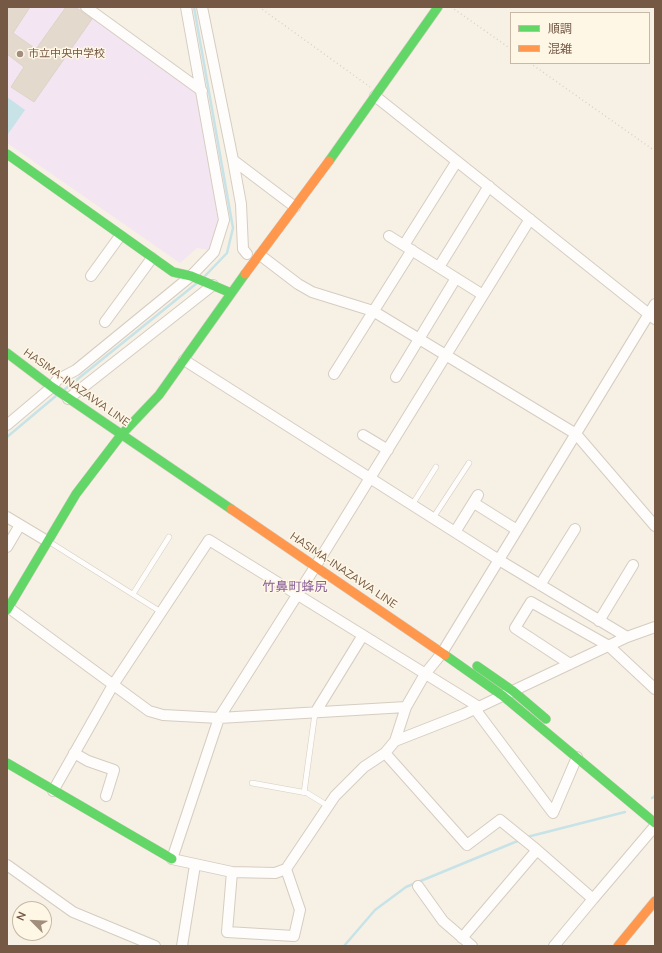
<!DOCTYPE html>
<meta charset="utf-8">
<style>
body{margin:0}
#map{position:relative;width:662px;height:953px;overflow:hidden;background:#f7f1e5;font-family:"Nunito Sans","Noto Sans JP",sans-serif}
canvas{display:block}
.frame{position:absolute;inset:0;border:8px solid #755945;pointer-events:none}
.legend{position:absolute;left:510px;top:12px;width:140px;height:52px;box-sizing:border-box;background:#fff7e6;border:1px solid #c8b8a6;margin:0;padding:5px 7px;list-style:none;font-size:12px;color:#755945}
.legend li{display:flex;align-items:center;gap:8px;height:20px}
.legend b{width:20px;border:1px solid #c8b8a6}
.north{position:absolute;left:12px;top:901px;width:40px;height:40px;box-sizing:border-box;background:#fff7e6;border:1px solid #c8b8a6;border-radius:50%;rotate:294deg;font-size:11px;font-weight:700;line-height:16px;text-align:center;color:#755945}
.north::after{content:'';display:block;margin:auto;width:14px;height:18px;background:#a28e7d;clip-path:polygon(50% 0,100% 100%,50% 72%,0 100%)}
</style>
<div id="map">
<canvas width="662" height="953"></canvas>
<div class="frame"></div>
<ul class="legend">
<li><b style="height:5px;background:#63d668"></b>順調</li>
<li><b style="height:5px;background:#ff974d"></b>混雑</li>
</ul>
<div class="north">N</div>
</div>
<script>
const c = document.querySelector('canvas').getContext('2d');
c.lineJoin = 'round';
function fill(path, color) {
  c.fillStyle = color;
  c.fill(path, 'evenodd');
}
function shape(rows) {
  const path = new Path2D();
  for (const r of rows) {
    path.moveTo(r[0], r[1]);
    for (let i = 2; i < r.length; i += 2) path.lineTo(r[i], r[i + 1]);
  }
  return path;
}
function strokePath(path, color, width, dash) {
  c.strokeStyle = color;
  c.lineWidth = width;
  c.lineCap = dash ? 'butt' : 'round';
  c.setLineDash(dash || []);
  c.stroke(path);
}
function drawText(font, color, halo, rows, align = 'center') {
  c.font = font + ' "Nunito Sans","Noto Sans JP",sans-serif';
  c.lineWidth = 3;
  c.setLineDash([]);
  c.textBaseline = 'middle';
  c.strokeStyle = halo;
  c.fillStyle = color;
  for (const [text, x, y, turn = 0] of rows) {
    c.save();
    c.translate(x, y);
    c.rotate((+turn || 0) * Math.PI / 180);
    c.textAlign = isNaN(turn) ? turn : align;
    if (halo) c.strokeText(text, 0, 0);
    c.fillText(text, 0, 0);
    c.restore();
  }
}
const education = shape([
 [7,7,81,7,199,92,218,221,209,250,197,248,180,263,7,143]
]);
const water = shape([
 [7,97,25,110,8,134,7,134]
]);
const stream = shape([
 [194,7,233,228,227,253,204,277],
 [64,390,197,283],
 [7,437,57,395],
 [652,798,655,796],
 [527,837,625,812],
 [344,946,375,910,406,887,520,840]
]);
const building = shape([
 [7,7,30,7,13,33,36,49,66,7,75,7,92,19,34,102,11,87,24,67,7,54,7,7]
]);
const path = shape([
 [259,7,370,87],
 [451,7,511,49],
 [530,63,655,151]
]);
const lane = shape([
 [412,505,436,467],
 [433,518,469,463],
 [48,541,161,612],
 [133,594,169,537],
 [252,783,307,793,328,806],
 [304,793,315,713]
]);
const street = shape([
 [86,7,202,91],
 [202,7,233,160,295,207],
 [375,96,655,319],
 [233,160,241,204,243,249,247,254],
 [530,219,315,567,219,718,172,859,232,872,275,873,286,869,335,796,364,767,385,753,395,741,406,707,425,674,442,653,655,304],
 [389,236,483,295],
 [404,245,457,161],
 [260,255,298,284,312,292,373,311,576,434,655,526],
 [439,267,489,186],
 [91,276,120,236],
 [105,322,152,258],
 [184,360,499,560,627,637],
 [334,374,412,250],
 [396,377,456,278],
 [68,399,213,285],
 [7,425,52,387,57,380,76,370,191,276,214,252,224,220,186,7],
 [363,435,388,450],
 [474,503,517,530],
 [7,517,47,541],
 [455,532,478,495],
 [7,547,20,525],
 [540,585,575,529],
 [9,608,149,711,163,715,219,718,406,707],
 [599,621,633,565],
 [570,664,515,628,531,602,609,646,655,689],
 [475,709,553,813,577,757],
 [315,713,363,635],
 [395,741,464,714,627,637,655,627],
 [74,753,88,761,114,770,106,796],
 [385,753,467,845,500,820,537,850],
 [53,791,113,685,209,540,479,707],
 [7,865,73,912,155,946],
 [232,872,227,932,294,936,300,910,286,869],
 [418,886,443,921,472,946],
 [462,938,537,850,593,899,655,826],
 [182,946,195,865],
 [554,946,593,899]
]);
const fast = shape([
 [7,154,173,272,191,276,231,293],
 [329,161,438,7],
 [7,353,52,387,231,509],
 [7,610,76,494,121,435,159,395,245,274],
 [445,655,503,696,655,823],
 [477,666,513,691,546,719],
 [7,763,172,859]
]);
const slow = shape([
 [245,274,329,161],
 [231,509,445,655],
 [618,946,655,901]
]);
const markers = [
 [20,54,4,"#a28e7d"]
];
const poiNames = [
 ["市立中央中学校",28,54]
];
const streetNames = [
 ["HASIMA-INAZAWA LINE",76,388,35],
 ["HASIMA-INAZAWA LINE",343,571,34]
];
const quarterNames = [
 ["竹鼻町蜂尻",295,588]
];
fill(education, '#f3e5f1');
fill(water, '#c7e3e7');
strokePath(stream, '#c7e3e7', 2.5);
fill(building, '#e3d9cd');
strokePath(building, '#dfd4c7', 1);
strokePath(lane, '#d6ccc1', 6);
strokePath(street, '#d6ccc1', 12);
strokePath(fast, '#d6cdc2', 10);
strokePath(slow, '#d6cdc2', 10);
strokePath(path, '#dad1ca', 1.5, [1, 3]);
strokePath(lane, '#fefdfb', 5);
strokePath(street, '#fefdfb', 10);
strokePath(fast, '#63d668', 9);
strokePath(slow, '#ff974d', 9);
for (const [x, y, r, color] of markers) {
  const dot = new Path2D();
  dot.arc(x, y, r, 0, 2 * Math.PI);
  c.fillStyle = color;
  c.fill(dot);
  strokePath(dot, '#fff7e6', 1.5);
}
drawText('11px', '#755945', '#fff7e6', poiNames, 'left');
drawText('11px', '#755945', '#fff7e6', streetNames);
drawText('13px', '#896099', '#fff7e6', quarterNames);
</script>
